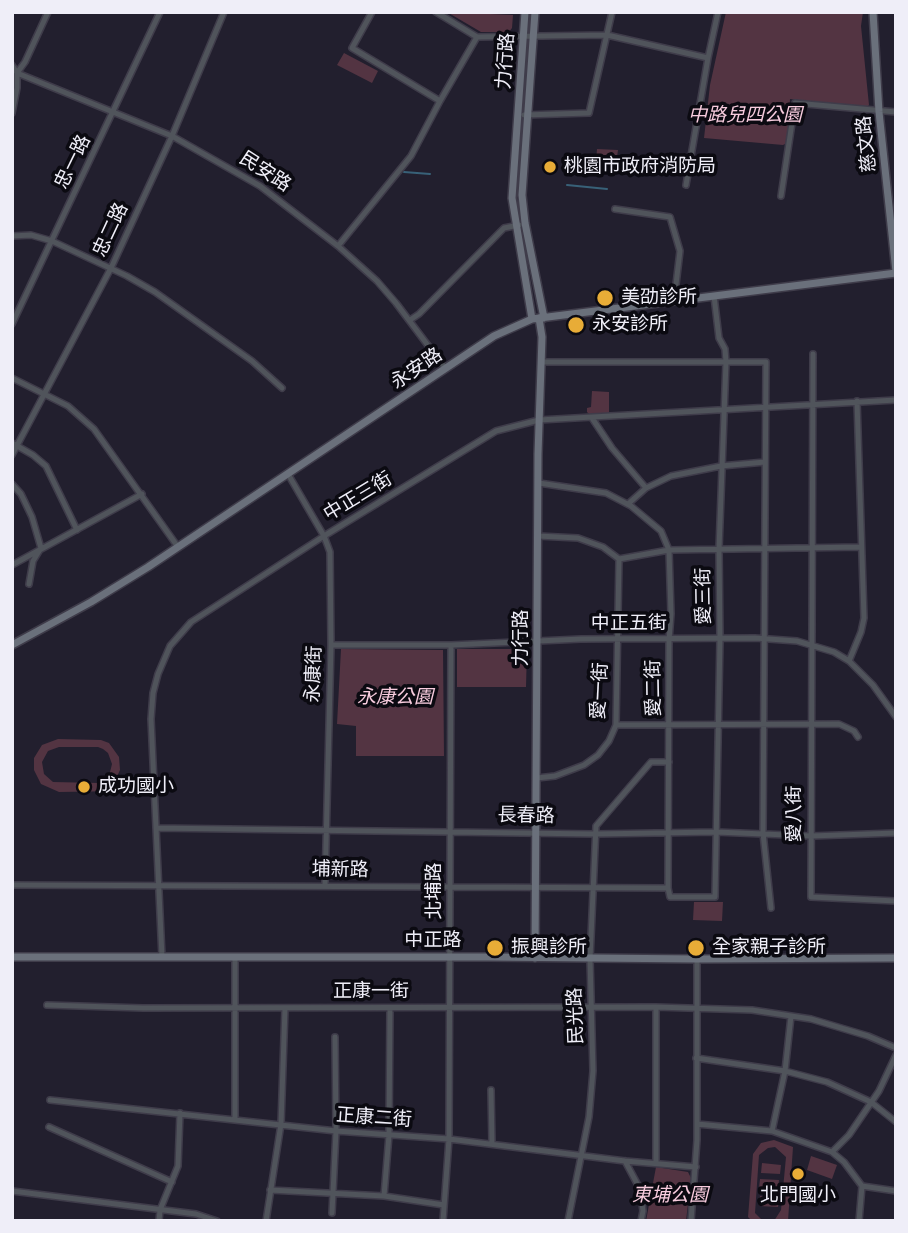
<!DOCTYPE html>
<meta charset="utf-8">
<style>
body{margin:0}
#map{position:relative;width:908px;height:1233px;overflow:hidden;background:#221f2e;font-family:Bitter,serif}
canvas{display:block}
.frame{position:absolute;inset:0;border:14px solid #efeef8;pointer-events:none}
</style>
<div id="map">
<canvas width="908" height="1233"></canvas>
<div class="frame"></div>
</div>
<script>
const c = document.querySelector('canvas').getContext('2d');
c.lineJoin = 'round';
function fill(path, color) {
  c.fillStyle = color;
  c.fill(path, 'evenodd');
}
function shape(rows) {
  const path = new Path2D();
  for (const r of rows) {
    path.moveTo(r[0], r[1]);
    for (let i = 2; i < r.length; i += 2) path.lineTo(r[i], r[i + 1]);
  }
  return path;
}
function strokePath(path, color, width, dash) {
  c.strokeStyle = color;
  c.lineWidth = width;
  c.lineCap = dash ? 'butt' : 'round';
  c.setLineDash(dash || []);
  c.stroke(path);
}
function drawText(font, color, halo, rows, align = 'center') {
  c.font = font + ' Bitter,"Noto Sans TC",serif';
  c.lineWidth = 7;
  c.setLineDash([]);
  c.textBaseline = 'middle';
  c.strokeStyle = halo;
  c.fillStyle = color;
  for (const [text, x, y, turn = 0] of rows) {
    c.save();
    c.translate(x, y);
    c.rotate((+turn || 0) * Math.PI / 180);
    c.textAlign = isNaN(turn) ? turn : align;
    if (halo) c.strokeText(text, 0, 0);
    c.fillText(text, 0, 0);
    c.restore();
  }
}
const green = shape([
 [447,12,513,15,512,28,509,32,481,32],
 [726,12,863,12,861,26,869,105,866,108,790,99,787,143,783,145,704,138,710,85],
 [344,53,378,71,372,83,337,65],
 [597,149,618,150,616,164,596,162],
 [592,391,609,392,609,415,591,416,587,412,587,408,591,407],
 [341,649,443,650,444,756,356,756,356,726,337,724],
 [457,649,527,649,526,687,457,687],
 [58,739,101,740,109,743,119,757,120,770,114,783,121,783,121,791,59,792,41,784,34,770,34,758,42,745],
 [59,747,98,747,103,749,108,753,112,764,109,776,99,783,53,782,44,774,42,762,48,751],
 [694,902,723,902,722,921,693,920],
 [774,1140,793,1147,788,1221,774,1221,781,1210,786,1157,775,1147,768,1148,759,1155,755,1213,763,1221,752,1221,748,1217,753,1154,761,1143],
 [811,1156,837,1165,832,1179,807,1170],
 [762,1163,781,1165,780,1174,761,1173],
 [656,1167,688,1172,691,1178,686,1221,646,1221],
 [760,1179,779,1180,778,1190,759,1188],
 [760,1196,779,1198,778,1207,759,1206]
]);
const stream = shape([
 [404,172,430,174],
 [567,185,607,189]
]);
const street = shape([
 [372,12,352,48,440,101],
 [436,12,477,37,607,35,708,58],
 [12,65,17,73,17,88,12,113],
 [17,73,172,136,260,186,338,246,377,281,396,303,445,368],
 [17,73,25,62,48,12],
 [524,115,589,113,612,12],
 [686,185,708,58,718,12],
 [781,196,795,103,896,112],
 [615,209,670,217,680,251,674,301],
 [12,236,31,235,52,241,127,276,155,292,252,361,282,388],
 [338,246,411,156,440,101,477,37],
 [410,320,419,314,504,228,519,225],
 [12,324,160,12],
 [813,354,811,897,896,901],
 [542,362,766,362,763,833,771,908],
 [12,378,68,406,94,429,178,547],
 [592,418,612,448,646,488],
 [12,443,33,455,46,466,77,530],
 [12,455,111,268,172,136,224,12],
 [288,474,324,536,330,552,331,645,325,885],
 [539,483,606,493,631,506,661,531,669,550,671,614,669,640,668,888,670,897,715,897,720,639,719,549,726,362,725,349,719,338,714,296],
 [12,484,21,494,32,517,41,548,33,561,29,584],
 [628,504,646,488,671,476,721,466,765,462],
 [619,559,669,550,861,547],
 [12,565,142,494],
 [331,645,451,645,581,639,755,638,797,641,834,652,849,661,873,685,896,717],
 [849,661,861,632,864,618,857,401],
 [616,725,839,724,854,731,858,737],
 [537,778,555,776,584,765,598,755,609,741,616,725,619,559,603,547,578,538,538,536],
 [156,828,595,834,716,832,811,836,896,833],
 [12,885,668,888],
 [162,957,151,719,153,693,158,674,170,646,191,622,324,536,496,431,539,420,896,400],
 [47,1005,143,1008,656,1007,752,1010,811,1019,868,1036,896,1048],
 [696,1058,785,1071,827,1082,871,1102,896,1122],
 [491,1090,492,1144],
 [50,1100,336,1131,449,1139,625,1161,696,1167],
 [235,1120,235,957],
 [697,1124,772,1131,832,1152,844,1162,862,1186,859,1221],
 [49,1127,172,1182],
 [772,1131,785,1071,791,1016],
 [832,1152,849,1135,879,1091,896,1055],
 [625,1161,640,1189,643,1211,641,1221],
 [656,1163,656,1007],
 [862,1186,896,1191],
 [270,1190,384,1196,444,1205],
 [12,1191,196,1214,217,1221],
 [384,1196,389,1135,390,1008],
 [332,1213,336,1131,335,1037],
 [159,1221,160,1210,178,1166,180,1113],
 [266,1221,281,1124,285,1008],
 [443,1221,449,1139,451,645],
 [568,1221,589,1117,593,1071,590,959,596,826,651,762,669,762],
 [691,1221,697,1140,697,959]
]);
const secondary = shape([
 [525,12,512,198,532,319],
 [535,12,522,195,525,223,544,318],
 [873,12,879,112,896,272],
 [12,645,91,602,148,567,494,336,532,319,896,273],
 [12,957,488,957,697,959,896,958],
 [535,958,538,454,542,337,539,318]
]);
const markers = [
 [550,167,7,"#e8ac37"],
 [605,298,9,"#e8ac37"],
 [576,325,9,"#e8ac37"],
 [84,787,7,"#e8ac37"],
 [495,948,9,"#e8ac37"],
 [696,948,9,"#e8ac37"],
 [798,1174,7,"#e8ac37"]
];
const streetNames = [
 ["力行路",506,61,-86],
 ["慈文路",867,144,-96],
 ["忠一路",73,162,-64],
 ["民安路",265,172,33],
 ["忠二路",111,230,-65],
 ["永安路",417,369,-34],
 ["中正三街",358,497,-31],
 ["愛三街",704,596,-91],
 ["中正五街",629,624],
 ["力行路",522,638,-90],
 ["永康街",314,674,-88],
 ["愛二街",654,688,-91],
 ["愛一街",600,691,-87],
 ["愛八街",795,814,-90],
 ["長春路",526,816,1],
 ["埔新路",340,870,1],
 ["北埔路",435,891,-90],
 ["中正路",433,941],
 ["正康一街",371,992],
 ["民光路",576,1016,-92],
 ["正康二街",374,1118,4]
];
const parkNames = [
 ["中路兒四公園",745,116],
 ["永康公園",395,698],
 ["東埔公園",670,1196]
];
const poiNames = [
 ["桃園市政府消防局",564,167],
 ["美劭診所",621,298],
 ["永安診所",592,325],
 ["成功國小",98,787],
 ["振興診所",511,948],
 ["全家親子診所",712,948],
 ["北門國小",798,1196,"center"]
];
fill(green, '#533442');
strokePath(stream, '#386178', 2);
strokePath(street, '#3f3c4a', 8);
strokePath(secondary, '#3f3c4a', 10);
strokePath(street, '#50545b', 5);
strokePath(secondary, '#6a707b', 7);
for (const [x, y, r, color] of markers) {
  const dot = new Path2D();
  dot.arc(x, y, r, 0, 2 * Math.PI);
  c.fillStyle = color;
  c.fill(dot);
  strokePath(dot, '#0b0a11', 2.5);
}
drawText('19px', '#efeef8', '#0b0a11', streetNames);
drawText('italic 19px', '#f8ccde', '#0b0a11', parkNames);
drawText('19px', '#efeef8', '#0b0a11', poiNames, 'left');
</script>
